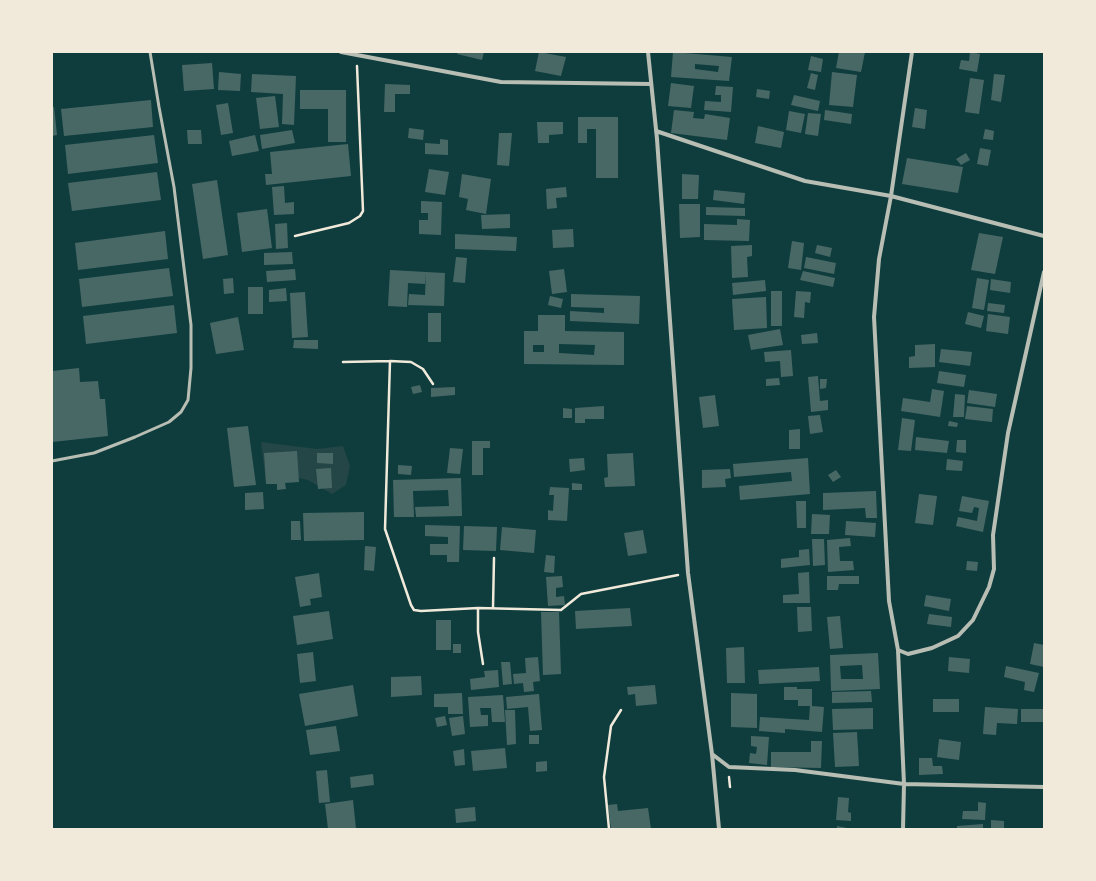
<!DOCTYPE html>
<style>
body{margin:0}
#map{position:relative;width:1096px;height:881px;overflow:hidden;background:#0f3d3e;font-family:"Asap Condensed",sans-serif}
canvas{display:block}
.frame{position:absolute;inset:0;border:53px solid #f1e9da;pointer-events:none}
</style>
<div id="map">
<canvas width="1096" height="881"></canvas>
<div class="frame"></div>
</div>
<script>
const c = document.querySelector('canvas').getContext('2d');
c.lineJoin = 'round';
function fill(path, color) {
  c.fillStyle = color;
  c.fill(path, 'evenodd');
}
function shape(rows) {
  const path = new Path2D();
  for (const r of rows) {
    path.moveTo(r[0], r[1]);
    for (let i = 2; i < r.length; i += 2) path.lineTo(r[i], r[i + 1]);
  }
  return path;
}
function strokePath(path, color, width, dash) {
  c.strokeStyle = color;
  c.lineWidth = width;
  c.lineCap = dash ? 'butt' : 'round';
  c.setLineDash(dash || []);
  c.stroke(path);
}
const green = shape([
 [261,442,317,449,343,446,350,466,346,485,332,494,308,480,294,477,266,482]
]);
const building = shape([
 [458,52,484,52,482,60,457,54],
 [539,52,566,57,561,76,535,71],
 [673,52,732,57,729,81,671,77],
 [695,64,719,66,718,72,695,69],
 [839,52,865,52,861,72,836,68],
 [970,52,980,54,977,72,959,69,961,60,969,61],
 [811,56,823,59,821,72,808,70],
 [212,63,214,89,184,91,182,65],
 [219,72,241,74,240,91,218,90],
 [832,72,857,75,853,107,829,105],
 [811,73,818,75,815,90,807,88],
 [252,74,296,76,294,125,282,124,283,94,251,92],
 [994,74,1005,75,1001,102,991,100],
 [970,78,984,80,979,114,965,112],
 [671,83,694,86,691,108,668,106],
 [385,84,410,85,410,94,395,94,395,112,384,112],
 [716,86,733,87,731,112,704,110,705,101,721,102,721,95,715,95],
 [757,89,770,91,769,99,756,97],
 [300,90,346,90,346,142,328,142,328,109,300,109],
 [794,95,820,101,818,111,791,105],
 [275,96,279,127,260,129,256,98],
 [151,100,153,127,64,136,61,109],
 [228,103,233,133,221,135,216,105],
 [52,107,54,107,57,135,52,136],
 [915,108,927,110,925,129,912,127],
 [674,110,694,112,693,118,704,119,705,114,730,118,727,140,671,133],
 [825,110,852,114,851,124,824,120],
 [789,111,805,114,801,133,786,130],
 [808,113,821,114,818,136,805,134],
 [578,117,618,117,618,178,596,178,596,129,587,129,587,143,578,143],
 [537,122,563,122,563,134,549,135,549,143,538,143],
 [758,126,784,132,781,148,755,143],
 [409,128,424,130,423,140,408,138],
 [985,129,994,131,993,140,983,139],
 [187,130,201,130,202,144,188,144],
 [292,130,295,143,262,149,260,135],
 [499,133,512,133,509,166,497,165],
 [154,135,158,163,68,174,65,145],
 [255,135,259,151,232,156,229,141],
 [440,139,448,140,448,155,425,154,425,143,440,144],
 [348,144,351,176,266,185,265,174,272,174,270,152],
 [980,148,991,150,988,166,977,164],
 [966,153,970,160,961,165,956,159],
 [907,158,963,167,958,193,902,184],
 [429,169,449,172,445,195,425,192],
 [157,172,161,200,72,211,68,183],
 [462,174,491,179,486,214,466,210,468,199,459,197],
 [682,174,699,175,698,199,682,199],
 [217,180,228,255,203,259,192,184],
 [284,186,285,203,294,202,294,214,274,215,272,187],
 [566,187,567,197,556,198,557,208,547,209,546,189],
 [714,190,745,193,744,204,713,200],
 [421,201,442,202,441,235,419,234,419,220,428,220,428,213,421,213],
 [679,204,700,204,700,237,680,238],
 [706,207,745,208,745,216,706,215],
 [267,209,272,248,242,252,237,213],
 [510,214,510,228,482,229,481,215],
 [737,219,750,220,749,241,704,240,704,224,737,225],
 [287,223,288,248,276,249,275,224],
 [573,229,574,247,553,248,552,230],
 [165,231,168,259,78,270,75,243],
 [979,233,1003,237,995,274,971,270],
 [455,234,517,237,516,251,455,249],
 [792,241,804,243,801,270,788,268],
 [752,245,752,256,747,257,748,277,732,278,731,246],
 [817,245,832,248,830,257,815,253],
 [292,252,293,264,264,265,264,253],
 [456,257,467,258,465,283,453,282],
 [806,257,836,263,834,274,804,268],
 [169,268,173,296,82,307,79,279],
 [295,269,296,280,267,282,266,271],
 [564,269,567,292,552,294,549,271],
 [390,270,426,272,425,284,408,283,407,307,388,306],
 [803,271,835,278,833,287,800,280],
 [426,272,445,273,444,306,408,305,409,294,425,295],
 [233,278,234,293,224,294,223,279],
 [977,278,989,280,984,310,972,308],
 [991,279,1011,282,1010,293,990,290],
 [765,280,766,291,733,295,732,283],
 [248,287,263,287,263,314,248,314],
 [286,288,287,301,269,302,269,290],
 [771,291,782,291,782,326,771,326],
 [796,291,811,292,810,303,805,302,804,318,794,317],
 [305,292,308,337,292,338,290,293],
 [571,294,640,296,639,324,570,321,570,311,604,313,604,308,571,307],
 [550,296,563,299,561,308,548,305],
 [766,297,767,328,734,330,732,299],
 [988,303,1005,305,1004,313,987,311],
 [174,305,177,333,86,344,83,316],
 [968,312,984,316,981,328,965,324],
 [428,313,441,313,441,342,428,342],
 [988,314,1010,317,1008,334,986,331],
 [538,315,565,315,565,331,624,332,624,365,524,364,524,331,538,331],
 [559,344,595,345,594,355,559,353],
 [533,345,544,345,544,352,533,352],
 [238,317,244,350,216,354,210,323],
 [780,329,783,345,751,350,748,335],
 [817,333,818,343,802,344,801,335],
 [294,340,318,340,318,349,293,348],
 [935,344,935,367,909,368,909,357,915,356,915,345],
 [941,349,972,352,970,366,939,362],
 [791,350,793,376,781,377,780,361,765,362,764,352],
 [79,368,80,382,98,381,100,399,105,399,108,436,52,442,52,371],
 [939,371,966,375,964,387,937,383],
 [818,376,820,401,828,400,828,410,811,412,808,377],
 [779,378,780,385,766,386,766,379],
 [820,379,827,379,826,388,820,389],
 [420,385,422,392,413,394,411,387],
 [455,387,455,395,431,397,431,388],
 [932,389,944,391,940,417,901,411,903,398,930,402],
 [969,390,997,394,995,407,967,403],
 [955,394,965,395,964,417,953,417],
 [715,395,719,426,703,428,699,397],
 [604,406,604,419,585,419,585,423,575,423,575,408],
 [967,406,993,409,992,422,965,419],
 [563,408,572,409,572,418,563,418],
 [820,415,823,432,810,434,808,416],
 [902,418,915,420,911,451,898,450],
 [949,421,958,423,957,427,948,426],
 [248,426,256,485,234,487,227,428],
 [800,429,800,449,789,449,789,430],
 [916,437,949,441,947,453,915,450],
 [957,440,966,440,966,453,956,452],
 [472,441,490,441,490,448,483,448,483,475,472,475],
 [450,448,463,449,460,474,447,473],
 [297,451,299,482,285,483,286,489,277,490,277,484,266,484,264,453],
 [317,453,333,453,333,464,317,463],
 [633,453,635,486,605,487,604,478,608,477,607,454],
 [584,458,585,470,570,472,569,459],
 [808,458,810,494,740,500,739,486,792,481,791,472,734,477,733,464],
 [947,459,963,461,962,471,946,470],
 [398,465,412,466,411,475,398,474],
 [331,468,332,488,318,489,316,469],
 [730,469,731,478,725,479,726,487,702,488,702,470],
 [836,470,841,477,833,482,828,475],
 [461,478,462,516,416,517,415,507,449,506,448,490,413,491,414,517,394,517,393,480],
 [572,483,582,484,582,490,572,490],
 [550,487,569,488,567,521,548,520,548,510,553,511,554,495,549,495],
 [876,491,877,518,866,518,865,508,823,510,823,493],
 [263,492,264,509,245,510,245,493],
 [919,494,937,496,933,525,915,523],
 [962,496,989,501,983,532,956,526,958,517,977,521,979,508,974,507,972,513,959,511],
 [796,501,806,501,806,528,797,528],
 [364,512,364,540,304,541,303,513],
 [812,514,830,515,829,534,811,534],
 [291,521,300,521,301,540,291,540],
 [846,521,876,523,875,537,845,535],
 [425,525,460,526,459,562,447,562,447,555,430,555,430,544,448,544,448,537,425,536],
 [464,526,497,527,496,551,463,550],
 [502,527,536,530,534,553,500,550],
 [643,530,647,553,628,556,624,533],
 [850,538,851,546,839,547,840,561,853,561,854,570,828,572,827,540],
 [812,539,824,539,825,565,813,566],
 [365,546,376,547,374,571,364,570],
 [809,549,810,565,781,568,781,559,799,557,799,550],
 [546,555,555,556,554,573,544,572],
 [967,561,978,562,977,571,966,570],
 [809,572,810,603,783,603,783,595,799,594,798,573],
 [319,573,322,597,310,599,311,605,300,607,295,577],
 [562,576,563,587,556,588,556,597,564,596,565,605,548,606,546,577],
 [827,576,859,576,859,584,839,584,838,590,827,590],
 [926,595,951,599,949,611,924,606],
 [797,607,811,607,812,631,798,632],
 [630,608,632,626,576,629,575,611],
 [329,611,333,639,297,645,293,616],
 [541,612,559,612,561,674,543,675],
 [929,614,952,617,951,627,927,624],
 [840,616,843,648,830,649,827,617],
 [436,620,451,620,451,650,436,650],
 [1034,643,1044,645,1044,667,1030,664],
 [453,644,461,644,461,653,453,653],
 [744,647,745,683,727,683,726,648],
 [313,652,316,681,300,683,297,654],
 [878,653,880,689,831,691,830,655],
 [862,665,863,679,841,679,840,666],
 [538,657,540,681,533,682,534,691,524,692,523,683,514,684,513,674,526,673,525,658],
 [949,657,970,659,969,673,948,671],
 [501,662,510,662,512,684,503,685],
 [1006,666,1039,673,1034,692,1024,690,1025,682,1004,677],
 [819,667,820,681,759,684,758,670],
 [498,670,499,687,471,690,470,679,485,677,484,671],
 [421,676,422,695,391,697,391,677],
 [353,685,358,716,305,726,299,694],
 [655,685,657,704,636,706,635,694,628,695,627,687],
 [784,687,797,687,797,689,812,689,812,706,824,707,822,732,785,729,785,733,759,731,760,717,809,720,810,706,798,706,798,700,784,700],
 [871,691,872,702,832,703,832,692],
 [462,693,463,714,448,714,448,707,434,707,434,694],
 [731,693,757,694,757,728,731,727],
 [539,694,542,730,530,731,528,707,507,709,506,697],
 [503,695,505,722,492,722,491,708,480,708,481,715,488,715,488,726,470,727,468,697],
 [933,699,959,699,959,712,933,712],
 [985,707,1018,709,1017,724,997,723,996,735,983,734],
 [873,708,873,729,833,730,832,709],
 [1021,709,1044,709,1044,722,1021,722],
 [505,710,515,710,516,744,507,745],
 [445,716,447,725,437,727,435,718],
 [463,716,465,734,452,736,449,718],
 [336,726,340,751,310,755,306,730],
 [857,732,859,766,835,767,833,733],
 [529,735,539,735,539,744,529,744],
 [751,736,769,737,767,765,749,763,750,753,756,754,757,747,751,746],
 [939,739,961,742,959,760,937,757],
 [811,741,822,741,821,768,771,767,771,752,811,752],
 [505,748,507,768,473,771,471,751],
 [464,749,465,765,455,766,453,751],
 [919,758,932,758,933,766,942,766,943,774,919,775],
 [547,761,547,771,536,772,536,762],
 [327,770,330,802,319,803,316,771],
 [373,774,374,785,351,788,350,777],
 [838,797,849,798,848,812,851,813,851,821,836,820],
 [353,800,356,829,328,829,325,804],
 [978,802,986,803,985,820,962,819,963,811,978,811],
 [617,804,618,811,648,808,651,829,611,829,608,805],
 [475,807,476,821,456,823,455,809],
 [991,820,1004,821,1004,829,991,829],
 [983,824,983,829,957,829,957,826],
 [837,826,847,828,846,829,837,829]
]);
const path = shape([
 [295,236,349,223,360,216,363,211,357,66],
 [390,361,385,529,411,605,414,610,421,611,478,608,561,610,581,594,678,575],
 [343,362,390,361,411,362,423,369,433,384],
 [478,608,478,632,483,664],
 [493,608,494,558],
 [729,777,730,787],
 [609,829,604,777,611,726,621,710]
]);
const service = shape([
 [52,461,94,453,135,437,169,422,181,412,188,400,191,368,191,325,174,187,159,107,150,52]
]);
const minor = shape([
 [341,52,501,82,651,84],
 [648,52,657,139,688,573,712,754,719,829],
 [656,131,805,181,891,196,1044,236],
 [898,650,908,654,932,648,958,636,973,620,989,587,994,569,993,535,1008,433,1044,272],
 [712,754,729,767,795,770,904,784,1044,787],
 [903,829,904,784,898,650,889,601,874,317,879,259,891,196,912,52]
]);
fill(green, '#244646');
fill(building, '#486865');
strokePath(path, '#f1e9da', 2.5);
strokePath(service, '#b8beb3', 3);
strokePath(minor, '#b8beb3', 4);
</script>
